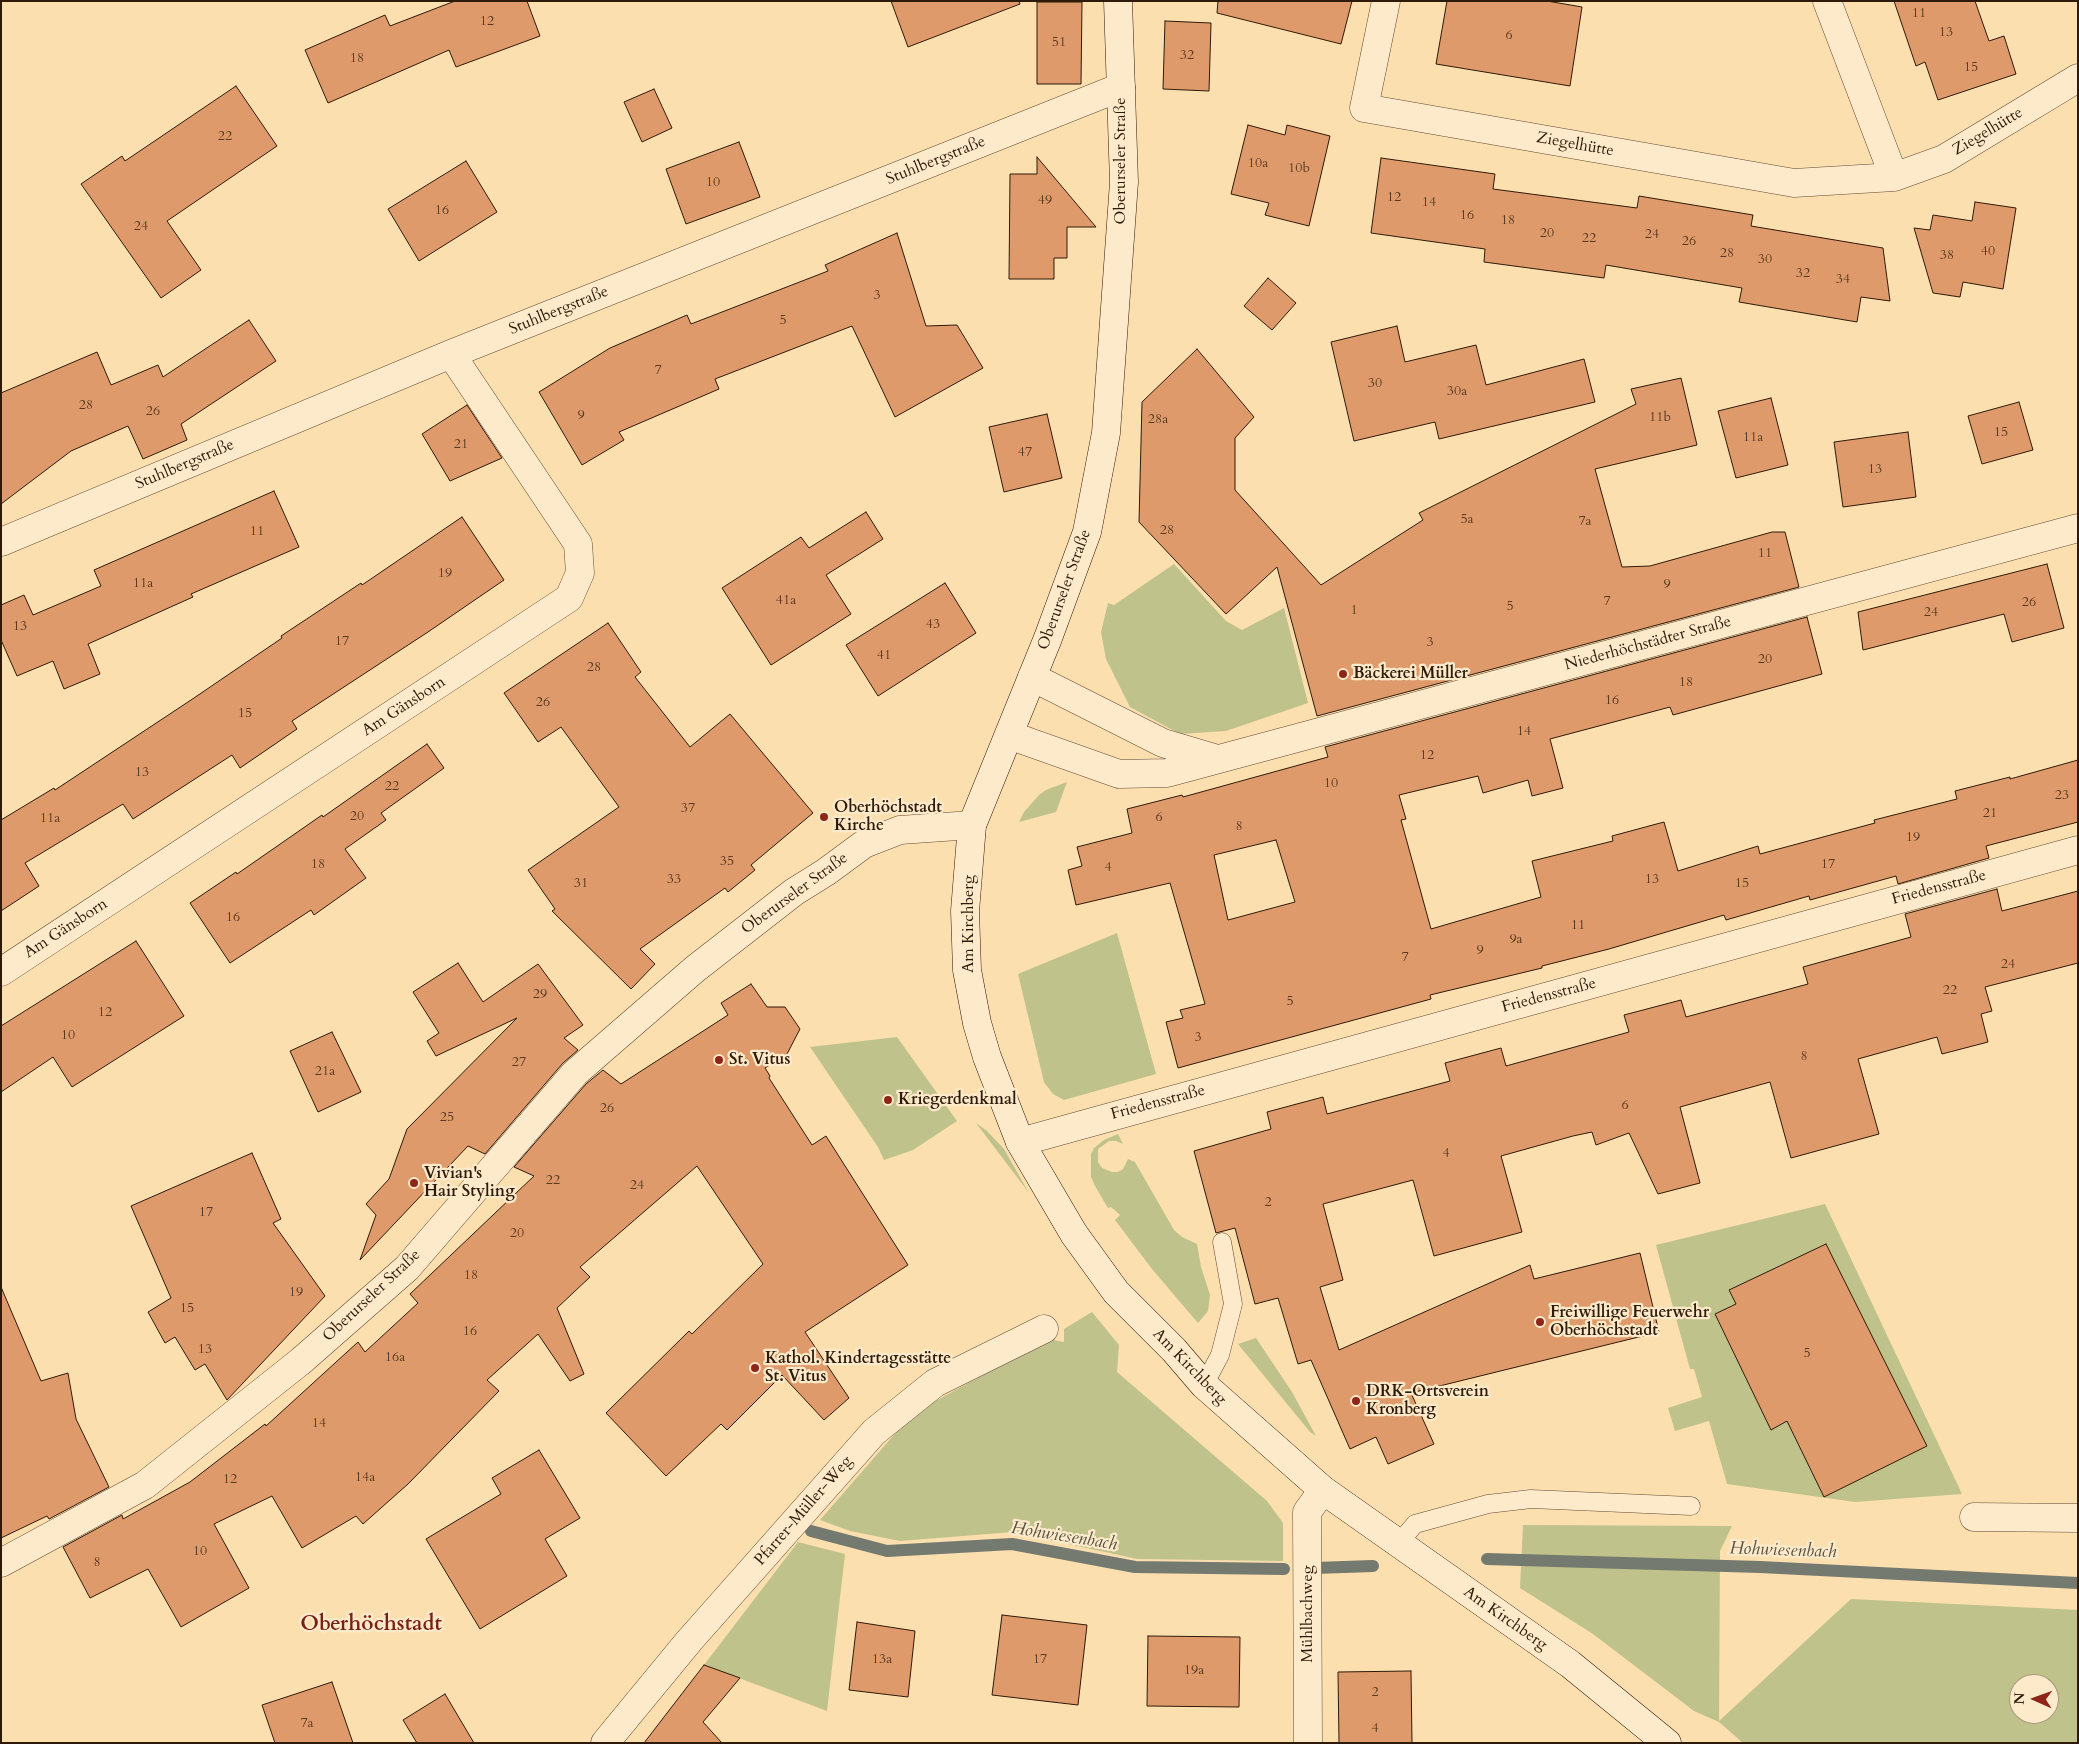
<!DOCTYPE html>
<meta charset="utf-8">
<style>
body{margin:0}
#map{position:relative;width:2079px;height:1744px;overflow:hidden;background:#fcdfaf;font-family:Cardo,serif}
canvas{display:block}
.frame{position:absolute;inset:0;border:2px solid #2e1a08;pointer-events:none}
.north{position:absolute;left:2009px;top:1674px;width:50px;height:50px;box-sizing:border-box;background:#fdeacb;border:1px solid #aa977d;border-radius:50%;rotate:272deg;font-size:14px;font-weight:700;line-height:20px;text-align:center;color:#2e1a08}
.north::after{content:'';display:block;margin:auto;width:18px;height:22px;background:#8f2418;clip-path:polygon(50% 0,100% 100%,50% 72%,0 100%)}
</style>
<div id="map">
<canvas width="2079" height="1744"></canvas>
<div class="frame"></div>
<div class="north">N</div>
</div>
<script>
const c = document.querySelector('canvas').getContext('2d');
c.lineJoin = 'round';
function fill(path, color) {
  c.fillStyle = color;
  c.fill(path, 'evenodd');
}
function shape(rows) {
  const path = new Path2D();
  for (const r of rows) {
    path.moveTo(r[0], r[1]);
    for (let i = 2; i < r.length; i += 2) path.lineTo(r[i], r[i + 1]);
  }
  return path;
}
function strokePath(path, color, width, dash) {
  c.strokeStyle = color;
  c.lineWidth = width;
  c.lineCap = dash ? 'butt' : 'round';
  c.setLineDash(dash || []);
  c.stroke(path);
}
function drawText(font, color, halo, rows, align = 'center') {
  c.font = font + ' Cardo,serif';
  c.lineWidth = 4.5;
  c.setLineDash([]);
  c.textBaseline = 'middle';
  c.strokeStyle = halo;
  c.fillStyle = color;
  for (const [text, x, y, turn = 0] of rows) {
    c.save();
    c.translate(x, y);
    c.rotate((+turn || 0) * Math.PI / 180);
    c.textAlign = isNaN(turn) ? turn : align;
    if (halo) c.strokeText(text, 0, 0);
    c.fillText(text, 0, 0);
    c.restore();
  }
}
const green = shape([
 [1174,564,1226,621,1242,630,1284,608,1308,703,1226,731,1180,734,1130,707,1106,659,1101,632,1108,603,1114,605],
 [1067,782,1056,812,1019,822,1024,812,1039,795,1046,790],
 [1117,933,1156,1074,1064,1100,1053,1094,1044,1082,1018,974],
 [897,1037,957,1121,913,1150,884,1160,878,1147,810,1047],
 [976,1123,987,1131,1004,1149,1029,1193],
 [1118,1134,1123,1144,1116,1141,1109,1141,1098,1149,1098,1162,1102,1168,1112,1172,1118,1172,1123,1169,1128,1159,1135,1162,1174,1230,1182,1237,1197,1244,1201,1267,1210,1295,1208,1311,1198,1323,1152,1269,1115,1220,1120,1215,1111,1207,1108,1208,1095,1186,1091,1177,1091,1154,1094,1148,1104,1140],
 [1825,1204,1962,1494,1855,1502,1727,1484,1709,1421,1675,1431,1668,1408,1702,1397,1694,1369,1690,1369,1656,1245],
 [1092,1312,1119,1345,1117,1372,1267,1501,1283,1523,1283,1561,1137,1559,1013,1532,900,1541,850,1531,820,1520,912,1414,1048,1339,1064,1342,1064,1329],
 [1256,1338,1292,1392,1316,1436,1310,1432,1238,1344],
 [1523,1525,1732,1526,1720,1551,1719,1721,1851,1599,2078,1610,2078,1743,1743,1743,1719,1722,1694,1711,1593,1634,1520,1588],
 [2019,1684,2049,1684,2049,1714,2019,1714],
 [798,1542,845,1554,827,1711,704,1665]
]);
const stream = shape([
 [811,1531,887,1551,1012,1544,1135,1567,1284,1569],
 [1487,1559,1760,1567,2078,1583],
 [1315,1568,1373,1566]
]);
const building = shape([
 [455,1,527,1,540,36,456,67,449,50,328,103,305,50,385,15,390,26,455,1],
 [891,1,1019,1,1020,4,908,47,891,1],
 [1218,1,1352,1,1341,44,1217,13,1218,1],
 [1447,1,1547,1,1582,7,1570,86,1436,64,1447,1],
 [1894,1,1975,1,1989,41,2004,36,2016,74,1938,100,1925,62,1916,66,1894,1],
 [1037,2,1082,2,1081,84,1037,84,1037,2],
 [1165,21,1211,23,1209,91,1163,89,1165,21],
 [236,86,277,146,167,221,201,270,161,298,81,184,122,156,125,161,236,86],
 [654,89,672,128,642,142,624,102,654,89],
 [1248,125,1285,135,1287,125,1330,136,1309,226,1265,215,1269,203,1231,194,1248,125],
 [739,142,760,197,686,224,666,169,739,142],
 [1037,157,1096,227,1067,227,1067,258,1054,258,1054,279,1009,279,1010,174,1037,174,1037,157],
 [1381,158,1495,174,1493,189,1637,208,1639,196,1753,215,1751,226,1883,248,1890,301,1861,297,1857,322,1739,302,1742,288,1606,265,1604,278,1484,262,1485,249,1371,233,1381,158],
 [466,161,497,212,419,261,388,209,466,161],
 [1975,202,2016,208,2003,289,1963,282,1960,297,1933,293,1914,228,1930,230,1933,215,1972,221,1975,202],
 [897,233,926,326,957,325,983,368,895,417,852,326,715,379,719,389,619,432,624,440,582,465,539,392,610,348,687,315,691,324,828,271,825,265,897,233],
 [1268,278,1296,303,1272,330,1244,306,1268,278],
 [249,320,276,361,181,424,187,440,143,459,128,426,71,451,1,504,1,393,97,352,111,385,158,365,163,377,249,320],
 [1397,326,1405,362,1476,345,1486,385,1584,359,1595,402,1439,439,1435,422,1354,441,1331,342,1397,326],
 [1197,349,1254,417,1235,438,1235,490,1321,585,1423,520,1419,513,1636,404,1631,389,1681,378,1697,445,1595,469,1622,567,1650,566,1772,532,1785,532,1799,587,1317,716,1277,567,1226,614,1139,522,1142,402,1197,349],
 [1771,398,1788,465,1736,478,1718,411,1771,398],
 [2019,402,2033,450,1982,464,1968,416,2019,402],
 [467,405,502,458,450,481,422,434,467,405],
 [1047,414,1062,478,1004,492,989,427,1047,414],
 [1908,432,1916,497,1843,507,1834,442,1908,432],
 [274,491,299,547,191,594,193,597,88,644,100,674,64,689,53,661,17,676,1,640,1,605,24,595,33,615,101,586,94,570,274,491],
 [866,512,883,539,826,575,851,614,771,665,722,588,801,537,809,548,866,512],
 [462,517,504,580,428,632,292,721,297,729,240,768,232,755,133,819,123,804,25,863,39,886,1,911,1,820,54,788,55,790,194,698,282,638,281,636,361,583,362,585,462,517],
 [2047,564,2064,628,2012,642,2004,614,1863,650,1858,612,2047,564],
 [945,583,976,633,878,696,846,645,945,583],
 [1807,617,1822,674,1673,715,1670,707,1550,739,1563,788,1532,796,1528,780,1483,793,1478,776,1399,795,1406,819,1401,820,1431,929,1541,897,1532,861,1613,841,1612,836,1664,822,1678,871,1758,846,1760,854,1875,823,1874,820,1957,799,1955,791,2010,777,2010,779,2078,760,2078,822,1986,846,1989,858,1898,884,1896,876,1810,900,1809,896,1726,920,1724,915,1609,949,1542,966,1542,968,1430,995,1431,999,1178,1068,1166,1022,1183,1018,1180,1010,1205,1004,1170,883,1076,905,1068,870,1082,866,1077,847,1132,833,1127,809,1182,795,1183,797,1328,757,1325,747,1807,617],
 [1276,840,1295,902,1228,920,1214,855,1276,840],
 [608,623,641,672,635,677,690,747,730,714,813,813,751,865,755,870,728,892,725,888,640,949,655,964,631,989,552,911,555,909,528,870,619,807,561,727,538,742,504,693,608,623],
 [427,744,444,768,381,813,386,820,345,849,366,878,314,915,311,910,230,963,190,903,236,872,237,874,322,815,323,817,427,744],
 [1997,889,2002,911,2078,891,2078,963,1985,987,1992,1011,1981,1014,1988,1042,1942,1054,1937,1037,1858,1059,1879,1134,1791,1158,1770,1082,1680,1107,1700,1183,1658,1194,1629,1133,1596,1145,1592,1132,1573,1136,1501,1156,1522,1232,1434,1256,1413,1180,1323,1204,1343,1280,1320,1287,1339,1350,1530,1265,1534,1279,1640,1253,1659,1332,1411,1393,1434,1444,1388,1464,1376,1437,1350,1449,1311,1360,1298,1364,1278,1298,1255,1304,1235,1228,1216,1233,1194,1151,1271,1129,1267,1112,1323,1097,1327,1114,1450,1081,1445,1063,1501,1048,1506,1066,1629,1032,1624,1015,1681,1000,1686,1017,1808,984,1803,967,1911,937,1905,914,1997,889],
 [136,941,184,1016,72,1087,53,1057,1,1092,1,1026,136,941],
 [458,963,483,1002,538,964,583,1025,564,1038,578,1050,563,1063,485,1154,468,1146,360,1260,376,1215,366,1204,389,1179,407,1129,517,1018,436,1056,427,1041,439,1033,413,992,458,963],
 [751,984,767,1007,785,1007,800,1029,787,1054,765,1068,770,1076,769,1078,812,1145,826,1136,908,1265,805,1332,849,1398,824,1420,782,1375,727,1430,721,1424,666,1476,606,1413,689,1331,692,1334,763,1264,697,1166,580,1267,590,1277,557,1308,584,1374,570,1381,538,1334,487,1380,499,1391,408,1484,363,1524,356,1516,302,1548,272,1496,214,1524,249,1588,181,1627,148,1569,90,1598,63,1547,122,1515,123,1519,190,1482,265,1424,266,1426,358,1342,365,1352,418,1303,410,1294,534,1176,514,1167,586,1084,603,1070,621,1084,728,1015,721,1003,751,984],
 [332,1032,361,1092,318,1112,290,1051,332,1032],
 [252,1153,281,1219,273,1223,325,1296,227,1400,205,1364,195,1370,175,1337,165,1343,148,1312,171,1298,131,1206,252,1153],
 [1826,1244,1927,1446,1824,1497,1787,1421,1771,1430,1715,1314,1736,1304,1729,1290,1826,1244],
 [1,1287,41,1381,68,1373,76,1419,109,1487,49,1519,47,1516,1,1538,1,1287],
 [539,1450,580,1518,545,1539,567,1576,480,1629,426,1539,501,1494,492,1478,539,1450],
 [1002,1615,1087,1625,1078,1705,992,1695,1002,1615],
 [857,1622,915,1631,908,1697,849,1690,857,1622],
 [1148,1636,1240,1637,1239,1707,1147,1706,1148,1636],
 [704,1665,740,1678,703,1722,722,1743,644,1743,704,1665],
 [1411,1671,1412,1743,1339,1743,1338,1672,1411,1671],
 [332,1682,353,1743,275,1743,262,1705,332,1682],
 [445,1694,474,1743,417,1743,403,1720,445,1694]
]);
const service = shape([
 [1204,1385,1220,1355,1233,1304,1222,1242],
 [1399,1543,1415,1524,1488,1504,1531,1499,1691,1506]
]);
const minor = shape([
 [1386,1,1364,108,1794,183,1894,177,1944,159,2078,78],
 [1827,1,1894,177],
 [1,542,451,354,1121,87],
 [1,972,569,598,580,573,578,544,451,354],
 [1020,1142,2078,850],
 [1974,1517,2078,1518],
 [1,1563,145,1485,301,1361],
 [605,1743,689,1641,874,1432,935,1383,1044,1329],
 [1308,1743,1307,1512,1323,1490]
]);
const tertiary = shape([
 [1032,677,1163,743,1217,759],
 [1009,735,1119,774,1167,773,2078,528],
 [301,1361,407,1268,575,1073,695,969,794,892,826,872,864,844,900,830,972,825]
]);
const secondary = shape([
 [1118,1,1124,182,1106,433,1087,532,1048,638,972,825,965,911,967,970,977,1023,987,1057,1020,1142,1074,1234,1116,1292,1174,1350,1204,1385,1323,1490,1570,1664,1667,1743]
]);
const markers = [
 [1343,674,5,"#8f2418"],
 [824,817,5,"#8f2418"],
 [719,1060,5,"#8f2418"],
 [888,1100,5,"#8f2418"],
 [414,1183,5,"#8f2418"],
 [1540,1322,5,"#8f2418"],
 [755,1368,5,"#8f2418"],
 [1356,1401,5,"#8f2418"]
];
const numberNames = [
 ["11",1919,14],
 ["12",487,22],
 ["13",1946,33],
 ["6",1509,36],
 ["51",1059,43],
 ["32",1187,56],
 ["18",357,59],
 ["15",1971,68],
 ["22",225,137],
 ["10a",1258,164],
 ["10b",1299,169],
 ["10",713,183],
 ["12",1394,198],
 ["49",1045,201],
 ["14",1429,203],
 ["16",442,211],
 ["16",1467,216],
 ["18",1508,221],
 ["24",141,227],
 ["20",1547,234],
 ["24",1652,235],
 ["22",1589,239],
 ["26",1689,242],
 ["40",1988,252],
 ["28",1727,254],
 ["38",1947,256],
 ["30",1765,260],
 ["32",1803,274],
 ["34",1843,280],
 ["3",877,296],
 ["5",783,321],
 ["7",658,371],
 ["30",1375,384],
 ["30a",1457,392],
 ["28",86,406],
 ["26",153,412],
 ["9",581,416],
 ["11b",1660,418],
 ["28a",1158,420],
 ["15",2001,433],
 ["11a",1753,438],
 ["21",461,445],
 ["47",1025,453],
 ["13",1875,470],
 ["5a",1467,520],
 ["7a",1585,522],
 ["28",1167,531],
 ["11",257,532],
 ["11",1765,554],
 ["19",445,574],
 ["11a",143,584],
 ["9",1667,585],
 ["41a",786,601],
 ["7",1607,602],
 ["26",2029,603],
 ["5",1510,607],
 ["1",1354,611],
 ["24",1931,613],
 ["43",933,625],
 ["13",20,627],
 ["17",342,642],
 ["3",1430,643],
 ["41",884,656],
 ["20",1765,660],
 ["28",594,668],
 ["18",1686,683],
 ["16",1612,701],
 ["26",543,703],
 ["15",245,714],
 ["14",1524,732],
 ["12",1427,756],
 ["13",142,773],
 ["10",1331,784],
 ["22",392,787],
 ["23",2062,796],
 ["37",688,809],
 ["21",1990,814],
 ["20",357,817],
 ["6",1159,818],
 ["11a",50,819],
 ["8",1239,827],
 ["19",1913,838],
 ["35",727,862],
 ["18",318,865],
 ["17",1828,865],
 ["4",1108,868],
 ["33",674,880],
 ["13",1652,880],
 ["31",581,884],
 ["15",1742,884],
 ["16",233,918],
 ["11",1578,926],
 ["9a",1516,940],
 ["9",1480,951],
 ["7",1405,958],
 ["24",2008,965],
 ["22",1950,991],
 ["29",540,995],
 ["5",1290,1002],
 ["12",105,1013],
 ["10",68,1036],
 ["3",1198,1038],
 ["8",1804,1057],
 ["27",519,1063],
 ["21a",325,1072],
 ["6",1625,1106],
 ["26",607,1109],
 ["25",447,1118],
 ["4",1446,1154],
 ["22",553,1181],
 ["24",637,1186],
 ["2",1268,1203],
 ["17",206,1213],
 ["20",517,1234],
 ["18",471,1276],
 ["19",296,1293],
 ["15",187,1309],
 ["16",470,1332],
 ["13",205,1350],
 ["5",1807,1354],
 ["16a",395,1358],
 ["14",319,1424],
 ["14a",365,1478],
 ["12",230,1480],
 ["10",200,1552],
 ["8",97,1563],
 ["13a",882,1660],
 ["17",1040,1660],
 ["19a",1194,1671],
 ["2",1375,1693],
 ["7a",307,1724],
 ["4",1375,1729]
];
const streetNames = [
 ["Ziegelhütte",1988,132,-31],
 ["Ziegelhütte",1575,145,10],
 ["Stuhlbergstraße",936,161,-22],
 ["Oberurseler Straße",1121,161,-90],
 ["Stuhlbergstraße",559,311,-22],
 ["Stuhlbergstraße",185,465,-23],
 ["Oberurseler Straße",1065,590,-70],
 ["Niederhöchstädter Straße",1648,644,-15],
 ["Am Gänsborn",404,707,-33],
 ["Friedensstraße",1939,888,-15],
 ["Oberurseler Straße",795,894,-36],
 ["Am Kirchberg",969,924,-90],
 ["Am Gänsborn",66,929,-33],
 ["Friedensstraße",1549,996,-15],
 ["Friedensstraße",1158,1103,-15],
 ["Oberurseler Straße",372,1296,-43],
 ["Am Kirchberg",1189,1367,46],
 ["Pfarrer-Müller-Weg",804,1511,-49],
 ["Mühlbachweg",1308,1614,-90],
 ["Am Kirchberg",1505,1619,35]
];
const poiNames = [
 ["Bäckerei Müller",1353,674],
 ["Oberhöchstadt",834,808],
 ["Kirche",834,826],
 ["St. Vitus",729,1060],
 ["Kriegerdenkmal",898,1100],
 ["Vivian's",424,1174],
 ["Hair Styling",424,1192],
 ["Freiwillige Feuerwehr",1550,1313],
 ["Oberhöchstadt",1550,1331],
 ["Kathol. Kindertagesstätte",765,1359],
 ["St. Vitus",765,1377],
 ["DRK-Ortsverein",1366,1392],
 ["Kronberg",1366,1410]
];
const waterNames = [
 ["Hohwiesenbach",1064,1537,9],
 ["Hohwiesenbach",1783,1551,2]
];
const districtNames = [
 ["Oberhöchstadt",371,1625]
];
fill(green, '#bfc28b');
strokePath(stream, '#747a6f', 12);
fill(building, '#de9a6a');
strokePath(building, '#2e1a08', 1);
strokePath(service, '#624b32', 19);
strokePath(minor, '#624b32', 29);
strokePath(tertiary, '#624b32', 29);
strokePath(secondary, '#2e1a08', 29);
strokePath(service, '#fdeacb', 18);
strokePath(minor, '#fdeacb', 28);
strokePath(tertiary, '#fdeacb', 28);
strokePath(secondary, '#fdeacb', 28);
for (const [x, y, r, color] of markers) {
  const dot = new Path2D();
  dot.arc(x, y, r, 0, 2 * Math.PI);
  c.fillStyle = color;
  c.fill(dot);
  strokePath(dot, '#fdeacb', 2);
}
drawText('14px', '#5a3a20', null, numberNames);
drawText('16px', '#2e1a08', '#fdeacb', streetNames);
drawText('bold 16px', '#2e1a08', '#fdeacb', poiNames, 'left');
drawText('italic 18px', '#575244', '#fdeacb', waterNames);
drawText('bold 21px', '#7a1f14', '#fdeacb', districtNames);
</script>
